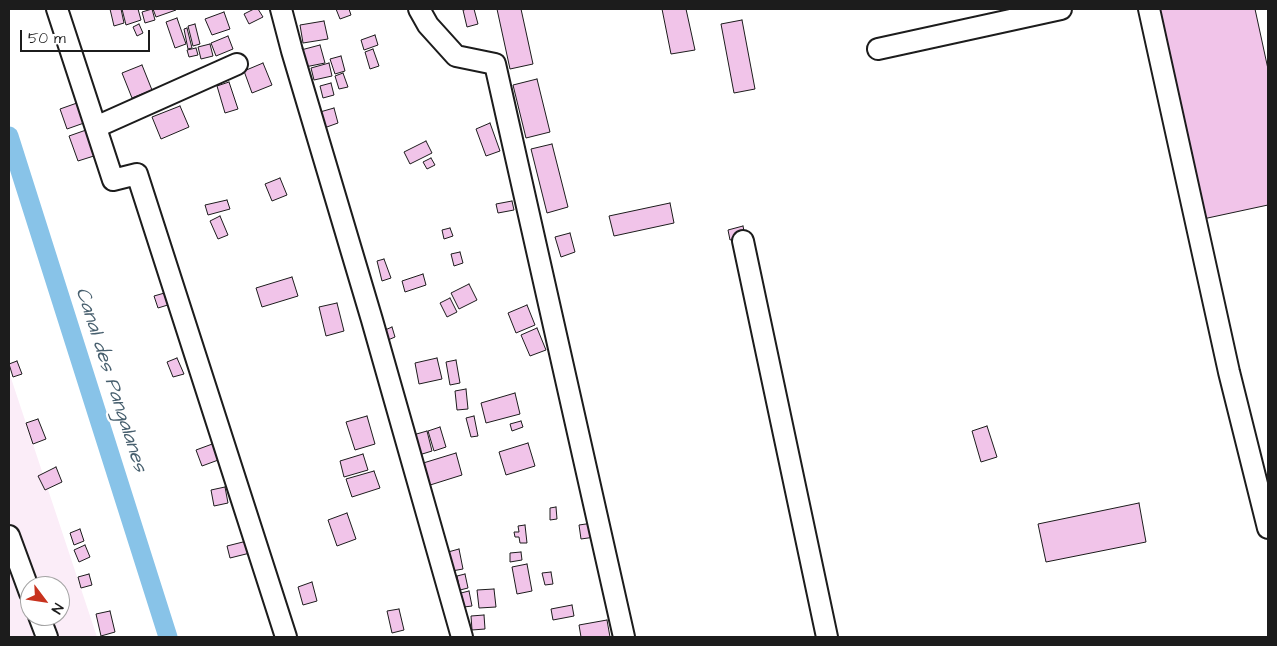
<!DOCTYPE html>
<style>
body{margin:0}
#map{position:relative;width:1277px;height:646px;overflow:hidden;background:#fff;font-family:"Architects Daughter",sans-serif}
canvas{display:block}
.frame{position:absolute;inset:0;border:10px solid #1c1c1c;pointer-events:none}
.north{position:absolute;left:20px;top:576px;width:50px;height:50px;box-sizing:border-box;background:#fff;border:1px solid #a4a4a4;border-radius:50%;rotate:121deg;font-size:14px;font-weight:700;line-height:20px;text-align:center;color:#1c1c1c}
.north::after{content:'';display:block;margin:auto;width:18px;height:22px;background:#c8321e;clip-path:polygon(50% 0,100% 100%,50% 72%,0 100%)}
.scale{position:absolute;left:20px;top:30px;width:130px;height:22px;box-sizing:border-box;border:2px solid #1c1c1c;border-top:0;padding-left:6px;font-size:15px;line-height:18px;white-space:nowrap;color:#1c1c1c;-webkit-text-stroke:4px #fff;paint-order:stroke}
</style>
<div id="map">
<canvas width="1277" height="646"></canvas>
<div class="frame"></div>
<div class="north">N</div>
<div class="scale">50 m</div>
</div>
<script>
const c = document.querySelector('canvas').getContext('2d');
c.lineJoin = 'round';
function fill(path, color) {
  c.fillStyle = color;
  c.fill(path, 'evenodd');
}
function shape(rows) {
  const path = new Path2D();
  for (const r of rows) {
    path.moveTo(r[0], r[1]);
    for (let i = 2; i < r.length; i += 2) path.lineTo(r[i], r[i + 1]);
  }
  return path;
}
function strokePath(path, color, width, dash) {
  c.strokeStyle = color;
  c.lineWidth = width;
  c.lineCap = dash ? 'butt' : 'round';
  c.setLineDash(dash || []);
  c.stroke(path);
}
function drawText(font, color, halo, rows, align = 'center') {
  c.font = font + ' "Architects Daughter",sans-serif';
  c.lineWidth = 4.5;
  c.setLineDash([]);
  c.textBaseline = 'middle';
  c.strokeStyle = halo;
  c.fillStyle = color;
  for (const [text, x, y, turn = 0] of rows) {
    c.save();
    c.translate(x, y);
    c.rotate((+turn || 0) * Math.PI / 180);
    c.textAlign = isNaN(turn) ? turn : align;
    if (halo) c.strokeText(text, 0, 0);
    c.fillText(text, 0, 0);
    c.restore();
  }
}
const built = shape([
 [9,372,97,637,9,637],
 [30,586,60,586,60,616,30,616]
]);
const canal = shape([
 [9,136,168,637]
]);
const building = shape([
 [110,9,121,9,124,23,114,26,110,9],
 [122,9,138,9,141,20,126,25,122,9],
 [152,9,155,20,145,23,142,12,152,9],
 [153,9,176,9,176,10,156,17,153,9],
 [254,9,258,9,263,17,249,24,244,14,254,9],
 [336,9,349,9,351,15,340,19,336,9],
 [468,9,474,9,478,24,467,27,463,10,468,9],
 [497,9,521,9,533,64,510,69,497,9],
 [662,9,686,9,695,50,671,54,662,9],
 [1159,9,1255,9,1268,69,1268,205,1203,219,1159,9],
 [224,12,230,29,212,35,205,19,224,12],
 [177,18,186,44,175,48,166,22,177,18],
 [742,20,755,89,734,93,721,24,742,20],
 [324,21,328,39,303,43,300,25,324,21],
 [139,24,143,33,137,36,133,27,139,24],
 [195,24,200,44,193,46,188,26,195,24],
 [187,28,192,48,188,49,184,29,187,28],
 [375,35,378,45,364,50,361,40,375,35],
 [228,36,233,49,216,56,211,43,228,36],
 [210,44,213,56,201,59,198,47,210,44],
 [320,45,325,63,305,67,301,50,320,45],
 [196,48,198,55,189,57,187,50,196,48],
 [373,49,379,66,370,69,365,52,373,49],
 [341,56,345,71,335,74,330,59,341,56],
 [263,63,272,85,252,93,244,71,263,63],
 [329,63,332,76,314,80,311,68,329,63],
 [142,65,152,90,132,98,122,73,142,65],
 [343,73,348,87,339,89,335,76,343,73],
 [537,79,550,132,526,138,513,85,537,79],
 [229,82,238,109,225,113,217,86,229,82],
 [331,83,334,95,323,98,320,86,331,83],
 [77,103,84,123,67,129,60,109,77,103],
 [180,106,189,127,161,139,152,117,180,106],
 [334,108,338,123,324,128,320,112,334,108],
 [490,123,500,151,486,156,476,129,490,123],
 [89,129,97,155,78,161,69,136,89,129],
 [426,141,432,153,410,164,404,152,426,141],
 [552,144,568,207,547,213,531,149,552,144],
 [431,158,435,165,427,169,423,162,431,158],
 [280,178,287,195,272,201,265,184,280,178],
 [227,200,230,209,208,215,205,205,227,200],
 [512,201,514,210,498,213,496,204,512,201],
 [670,203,674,223,614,236,609,216,670,203],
 [220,216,228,235,218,239,210,221,220,216],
 [743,226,745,236,730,240,728,230,743,226],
 [450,228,453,236,444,239,442,230,450,228],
 [570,233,575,252,561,257,555,237,570,233],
 [460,252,463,263,454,266,451,254,460,252],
 [384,259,391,278,382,281,377,261,384,259],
 [423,274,426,285,405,292,402,281,423,274],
 [292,277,298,296,262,307,256,288,292,277],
 [469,284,477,300,459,309,451,293,469,284],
 [168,292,171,304,158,308,154,296,168,292],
 [450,298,457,312,447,317,440,303,450,298],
 [337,303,344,331,326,336,319,307,337,303],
 [527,305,535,325,516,333,508,313,527,305],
 [392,327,395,337,388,340,385,330,392,327],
 [537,328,546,350,530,356,521,335,537,328],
 [177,358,184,374,173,377,167,362,177,358],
 [437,358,442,379,419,384,415,363,437,358],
 [456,360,460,383,450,385,446,362,456,360],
 [17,361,22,374,13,377,9,364,17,361],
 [466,389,468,409,457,410,455,391,466,389],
 [515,393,520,414,486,423,481,403,515,393],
 [367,416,375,444,355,450,346,422,367,416],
 [474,416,478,436,471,437,466,418,474,416],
 [38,419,46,439,33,444,26,423,38,419],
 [521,421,523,427,512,431,510,424,521,421],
 [987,426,997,457,981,462,972,431,987,426],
 [440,427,446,447,434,451,428,431,440,427],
 [427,431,432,451,419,455,413,435,427,431],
 [215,443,221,459,202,466,196,450,215,443],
 [528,443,535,466,506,475,499,452,528,443],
 [456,453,462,475,427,486,420,464,456,453],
 [363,454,368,470,344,477,340,461,363,454],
 [56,467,62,482,45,490,38,476,56,467],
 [374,471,380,488,352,497,346,479,374,471],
 [225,487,228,503,214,506,211,490,225,487],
 [1139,503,1146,542,1046,562,1038,524,1139,503],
 [556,507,557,519,550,520,550,508,556,507],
 [347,513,356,539,337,546,328,520,347,513],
 [593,523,595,537,581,539,579,525,593,523],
 [525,525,527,543,520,543,519,537,515,537,514,532,519,532,518,526,525,525],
 [80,529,84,541,74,545,70,533,80,529],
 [247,541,250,553,230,558,227,546,247,541],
 [85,545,90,557,79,562,74,550,85,545],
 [459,549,463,569,452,571,448,552,459,549],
 [521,552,522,560,510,562,510,553,521,552],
 [527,564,532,591,517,594,512,567,527,564],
 [551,572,553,584,545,585,542,573,551,572],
 [89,574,92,585,81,588,78,577,89,574],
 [465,574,468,588,460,590,457,576,465,574],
 [312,582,317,601,303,605,298,587,312,582],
 [494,589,496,607,479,608,477,590,494,589],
 [469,591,472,606,464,607,461,593,469,591],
 [572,605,574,616,553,620,551,609,572,605],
 [399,609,404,630,392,633,387,611,399,609],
 [110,611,115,632,101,636,96,614,110,611],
 [484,615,485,629,472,630,471,616,484,615],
 [607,620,610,637,581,637,579,625,607,620]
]);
const minor = shape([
 [57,9,113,180,137,174,286,637],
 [281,9,292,51,372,320,462,637],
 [419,9,428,25,456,56,495,64,624,637],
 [1149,9,1229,372,1268,528],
 [878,49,1061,9],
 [96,127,237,64],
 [743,241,827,637],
 [9,536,30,593],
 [39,616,47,637]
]);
const waterNames = [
 ["Canal des Pangalanes",110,380,72]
];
fill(built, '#fbedf8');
strokePath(canal, '#88c3e8', 19);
fill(building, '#f1c4e9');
strokePath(building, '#1c1c1c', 1);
strokePath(minor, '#1c1c1c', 24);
strokePath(minor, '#fff', 20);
drawText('italic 20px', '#475f6e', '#fff', waterNames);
</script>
